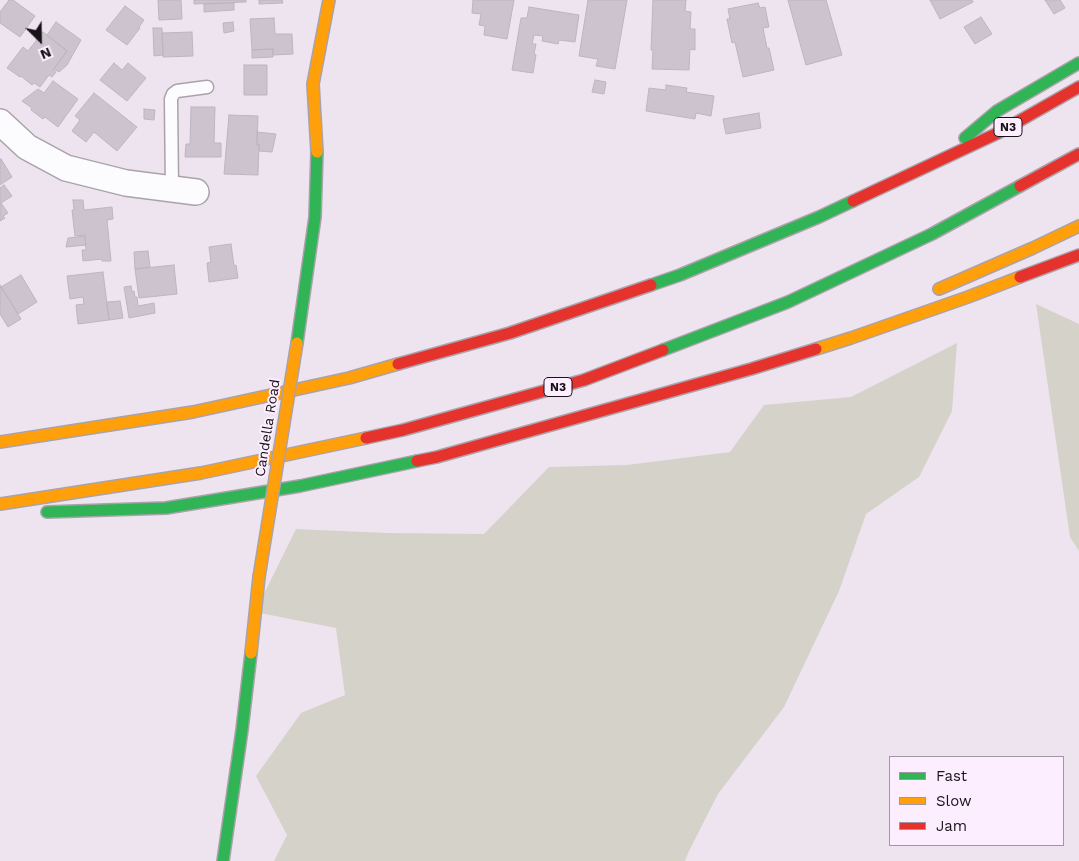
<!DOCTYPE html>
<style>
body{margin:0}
#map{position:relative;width:1079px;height:861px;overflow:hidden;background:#eee4ef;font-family:"Work Sans",sans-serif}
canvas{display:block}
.legend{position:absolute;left:889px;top:756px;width:175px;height:90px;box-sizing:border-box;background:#fdeeff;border:1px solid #a196a3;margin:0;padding:6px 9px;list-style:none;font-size:15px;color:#181219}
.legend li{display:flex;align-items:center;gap:10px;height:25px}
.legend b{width:25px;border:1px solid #a196a3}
.north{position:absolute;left:15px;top:15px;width:50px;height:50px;-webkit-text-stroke:4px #fdeeff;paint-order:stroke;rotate:157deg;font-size:14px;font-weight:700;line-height:20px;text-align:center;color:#181219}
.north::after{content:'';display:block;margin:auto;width:18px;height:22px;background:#181219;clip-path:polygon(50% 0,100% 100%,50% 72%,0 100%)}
</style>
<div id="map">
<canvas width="1079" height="861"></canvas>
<ul class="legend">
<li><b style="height:6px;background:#30b455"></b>Fast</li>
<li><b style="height:6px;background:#ff9f0a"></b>Slow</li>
<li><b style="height:6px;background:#e5322d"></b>Jam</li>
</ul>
<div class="north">N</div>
</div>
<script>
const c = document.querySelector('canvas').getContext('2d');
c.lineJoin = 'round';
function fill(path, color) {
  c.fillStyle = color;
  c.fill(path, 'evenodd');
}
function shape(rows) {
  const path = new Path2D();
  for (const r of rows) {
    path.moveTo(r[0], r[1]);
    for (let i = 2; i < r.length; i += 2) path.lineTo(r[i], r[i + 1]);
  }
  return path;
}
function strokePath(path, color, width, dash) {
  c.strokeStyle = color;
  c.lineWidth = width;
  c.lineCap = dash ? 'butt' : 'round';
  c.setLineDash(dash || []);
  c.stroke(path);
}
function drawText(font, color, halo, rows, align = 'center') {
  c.font = font + ' "Work Sans",sans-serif';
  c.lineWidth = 4;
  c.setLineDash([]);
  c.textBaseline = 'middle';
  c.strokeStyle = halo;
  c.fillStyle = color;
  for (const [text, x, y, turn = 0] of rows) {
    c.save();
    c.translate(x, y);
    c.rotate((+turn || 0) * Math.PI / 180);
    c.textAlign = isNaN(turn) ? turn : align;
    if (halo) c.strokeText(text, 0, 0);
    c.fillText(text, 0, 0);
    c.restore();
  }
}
const green = shape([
 [1036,304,1079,324,1079,551,1070,537],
 [957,343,952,411,919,477,866,514,839,591,784,707,718,794,689,851,685,861,274,861,287,835,256,776,301,713,345,695,336,628,255,612,296,529,387,533,484,534,549,467,627,465,730,452,764,405,851,397]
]);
const building = shape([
 [9,0,13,0,35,16,20,37,0,23,0,12,9,0],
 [158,0,181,0,182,19,159,20,158,0],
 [194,0,246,0,246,2,194,4,194,0],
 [259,0,282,0,283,3,259,4,259,0],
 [473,0,514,0,507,39,484,35,485,26,479,25,481,14,472,13,473,0],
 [588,0,627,0,615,69,596,66,598,59,579,56,588,0],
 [653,0,686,0,685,11,691,12,690,29,695,29,695,50,690,49,689,70,652,69,653,50,651,50,653,0],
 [788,0,826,0,842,55,806,65,788,0],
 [930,0,972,0,973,2,940,19,930,0],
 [1045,0,1060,0,1065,8,1054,14,1045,0],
 [234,3,234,10,204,12,204,4,234,3],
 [758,3,760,8,765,7,769,27,763,28,767,48,769,48,774,70,743,77,735,42,732,43,727,19,730,19,728,9,758,3],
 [125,6,144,20,139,27,140,28,127,45,106,30,125,6],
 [529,7,579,15,575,42,559,40,558,44,542,41,543,36,534,35,532,44,536,44,534,54,536,55,533,73,512,70,521,18,527,18,529,7],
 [981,17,992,34,975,44,964,27,981,17],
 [274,18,275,34,292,34,293,54,273,55,273,49,252,50,250,19,274,18],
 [56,22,81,40,67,65,59,72,54,69,67,51,47,35,56,22],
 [233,22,234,31,224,33,223,23,233,22],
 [153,28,162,28,163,55,154,56,153,28],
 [43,32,67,51,53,70,56,72,52,77,49,75,40,87,34,83,32,85,21,76,20,77,7,68,23,47,28,51,43,32],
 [192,32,193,56,163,57,162,33,192,32],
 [273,49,273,57,252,58,252,50,273,49],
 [114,63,122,70,128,63,146,78,127,101,100,80,114,63],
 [244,65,267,65,267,95,244,95,244,65],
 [595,80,606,82,604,94,592,92,595,80],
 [53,81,78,99,58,127,45,117,43,119,31,110,32,108,22,101,38,89,44,93,53,81],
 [666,85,687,88,686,92,714,96,711,116,696,113,695,119,646,111,649,88,666,90,666,85],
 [94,93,137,127,117,151,94,132,86,142,72,131,80,120,75,116,94,93],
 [191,107,215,107,214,143,221,143,221,157,185,157,186,144,190,144,191,107],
 [144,109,155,110,154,120,144,119,144,109],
 [759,113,761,128,726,134,723,119,759,113],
 [229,115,258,116,257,145,259,144,258,175,224,174,229,115],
 [257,132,276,134,272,152,259,151,259,144,257,145,257,132],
 [1,159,12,177,0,185,0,160,1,159],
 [4,185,12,196,1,203,8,213,3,216,5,218,0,221,0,188,4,185],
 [73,200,83,200,84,210,112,207,113,219,107,220,111,261,102,261,102,259,83,261,82,250,86,250,85,236,85,235,75,236,72,210,74,210,73,200],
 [85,236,86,245,66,247,68,238,85,236],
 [231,244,234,266,236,265,238,278,209,282,207,263,211,262,209,247,231,244],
 [148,251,150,267,135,269,134,252,148,251],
 [174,265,177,294,139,298,135,269,174,265],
 [103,272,109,320,78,324,76,305,84,304,83,297,70,299,67,276,103,272],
 [21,275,37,302,18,314,1,287,21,275],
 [0,285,21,319,8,327,0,314,0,285],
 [131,286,132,292,134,291,135,297,137,297,138,306,154,303,155,313,129,318,124,287,131,286],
 [120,301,123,318,109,320,107,302,120,301]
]);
const lane = shape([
 [172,190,171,99,173,94,177,91,207,87]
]);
const street = shape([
 [0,122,27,147,66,168,126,183,196,192]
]);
const fast = shape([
 [965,138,997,111,1079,63],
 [651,285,680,275,819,217,853,201],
 [297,343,315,217,317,152],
 [663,350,788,302,932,234,1020,186],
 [47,512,166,508,300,486,417,461],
 [223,861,242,730,251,653]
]);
const slow = shape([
 [317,152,313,84,329,0],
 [939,289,1033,248,1079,226],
 [816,349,851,338,968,297,1020,277],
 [0,442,193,412,349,378,398,364],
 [0,504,201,473,366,438],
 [251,653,259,577]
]);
const jam = shape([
 [1020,186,1079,154],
 [853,201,998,133,1079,87],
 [1020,277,1079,255],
 [398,364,510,333,651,285],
 [366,438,403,430,584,380,663,350],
 [417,461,437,457,751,369,816,349]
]);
const slowBridge = shape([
 [259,577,297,343]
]);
const shields = [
 [1008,127,28],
 [558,387,28]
];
const shieldNames = [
 ["N3",1008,127],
 ["N3",558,387]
];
const streetNames = [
 ["Candella Road",268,428,-81]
];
fill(green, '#d4d2c9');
fill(building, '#cdc3cf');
strokePath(building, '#bcb5be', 1);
strokePath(lane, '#aaa2ab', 15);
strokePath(street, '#aaa2ab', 28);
strokePath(fast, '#aaa2ab', 14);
strokePath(slow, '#aaa2ab', 14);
strokePath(jam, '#aaa2ab', 14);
strokePath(lane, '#fcfbfd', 12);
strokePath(street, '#fcfbfd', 25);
strokePath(fast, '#30b455', 11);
strokePath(slow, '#ff9f0a', 11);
strokePath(jam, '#e5322d', 11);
strokePath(slowBridge, '#aaa2ab', 14, []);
strokePath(slowBridge, '#ff9f0a', 11);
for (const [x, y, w] of shields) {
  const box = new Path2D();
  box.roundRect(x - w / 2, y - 9.5, w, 19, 4);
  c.fillStyle = '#fdeeff';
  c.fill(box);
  strokePath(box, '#181219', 1);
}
drawText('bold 12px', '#181219', null, shieldNames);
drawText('14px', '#181219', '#fdeeff', streetNames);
</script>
